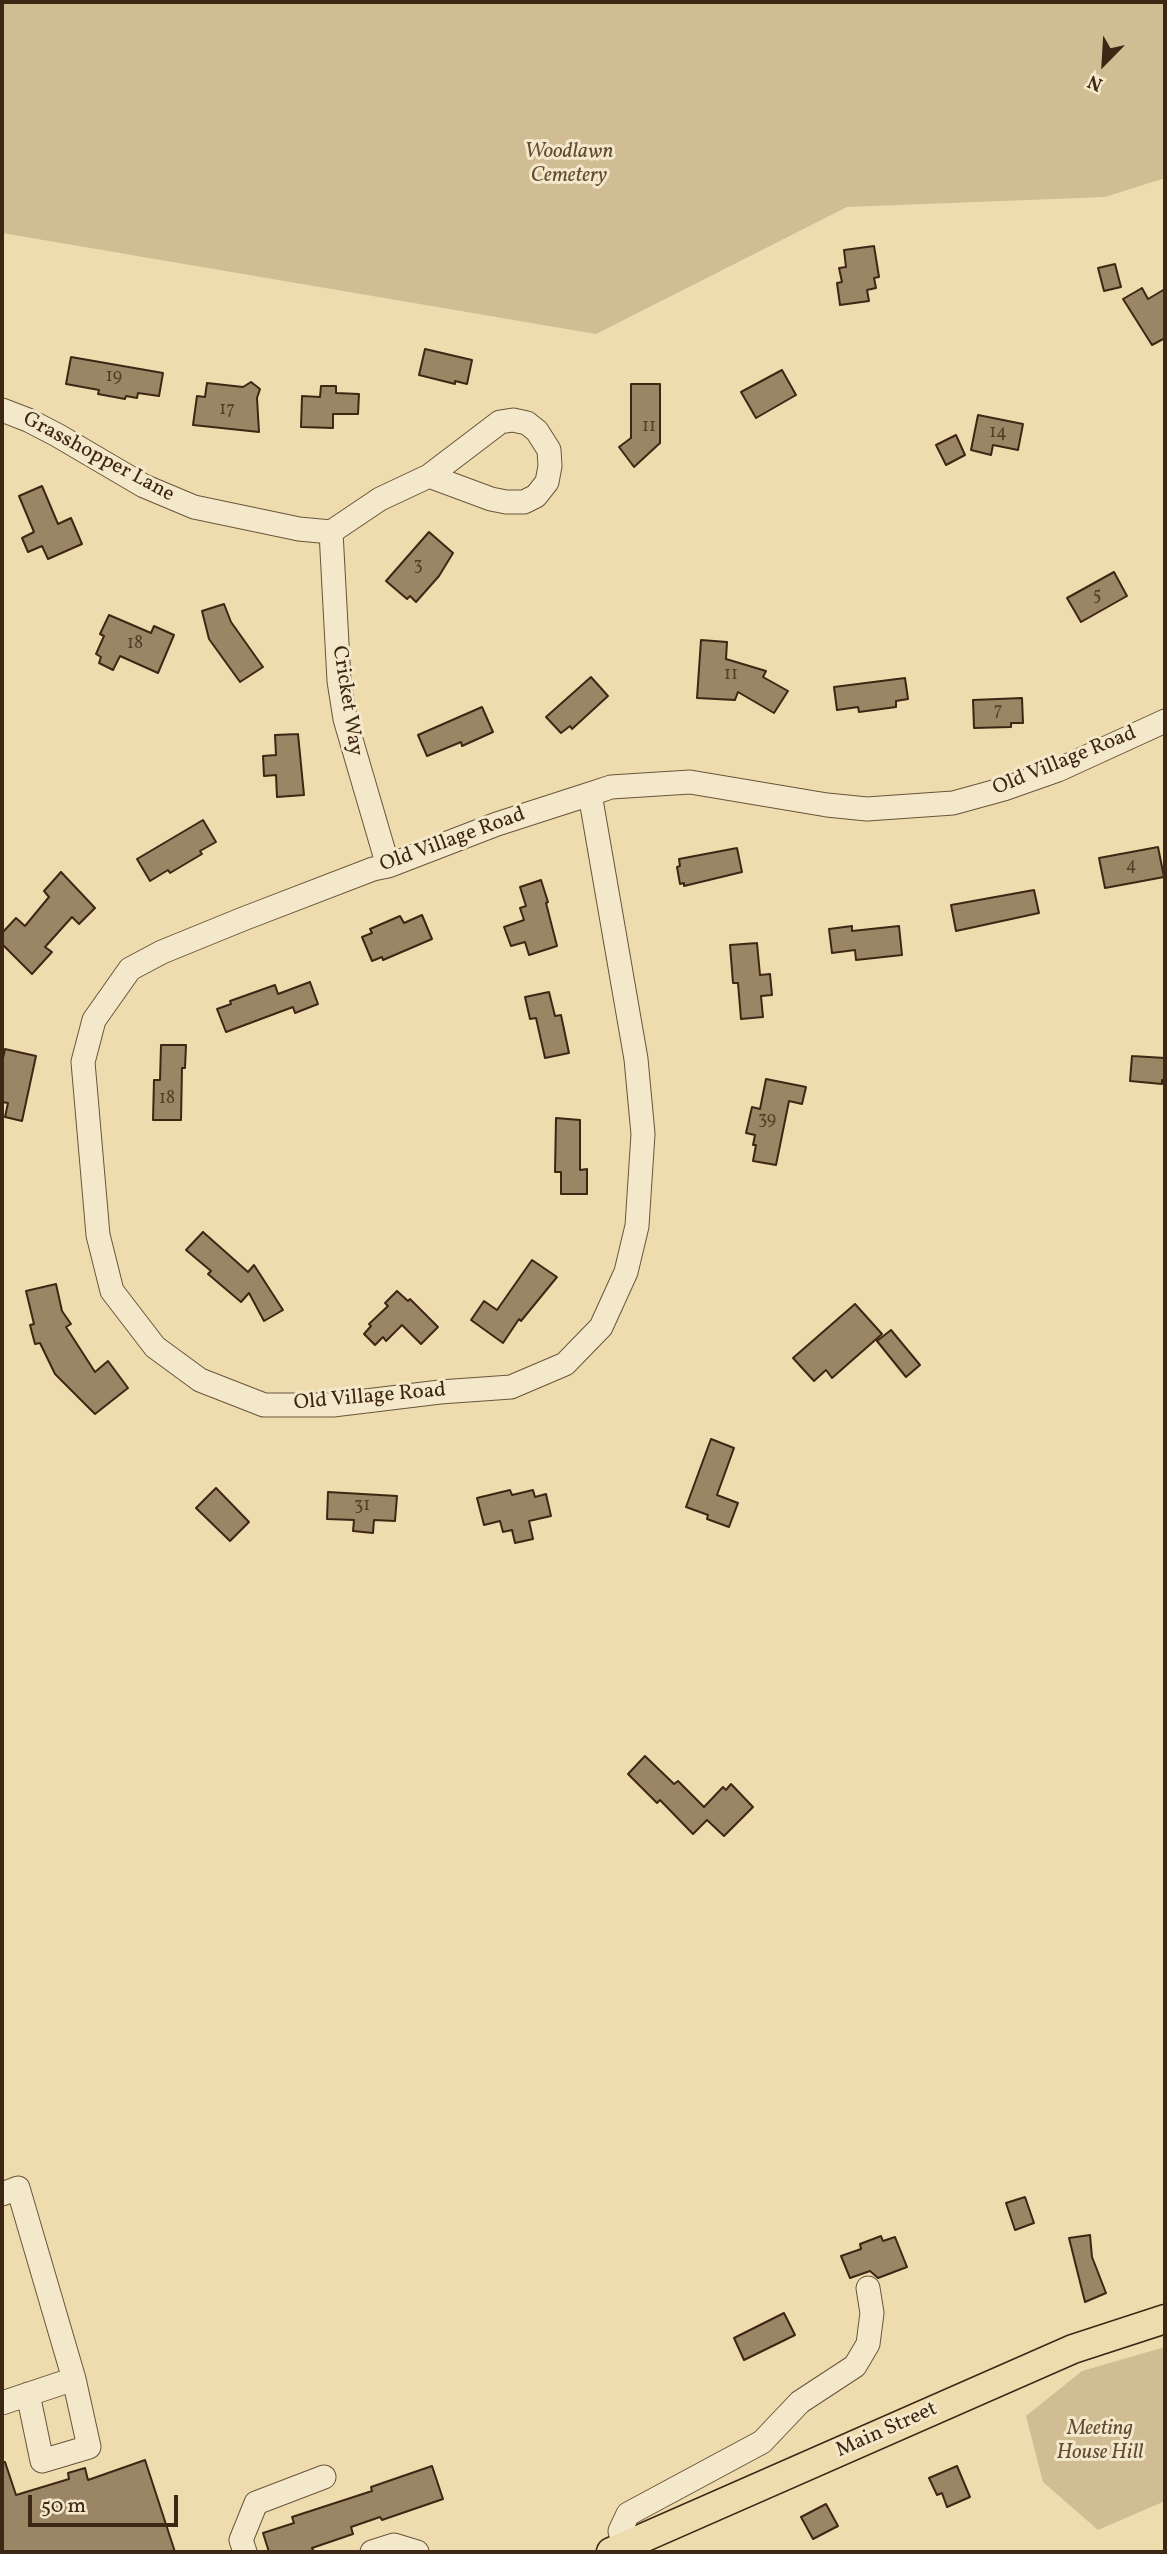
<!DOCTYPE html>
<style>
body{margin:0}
#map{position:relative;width:1167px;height:2554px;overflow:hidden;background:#eedcae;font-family:Vollkorn,serif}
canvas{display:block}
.frame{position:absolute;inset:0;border:4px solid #3e2614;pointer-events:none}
.north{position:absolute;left:1069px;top:28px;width:70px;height:70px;-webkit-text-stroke:5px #f4e8ca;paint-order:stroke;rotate:204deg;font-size:19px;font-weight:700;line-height:28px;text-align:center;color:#3e2614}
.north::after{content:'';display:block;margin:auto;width:24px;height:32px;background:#3e2614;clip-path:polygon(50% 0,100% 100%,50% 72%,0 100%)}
.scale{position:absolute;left:28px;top:2495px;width:150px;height:32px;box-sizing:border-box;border:4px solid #3e2614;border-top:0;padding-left:9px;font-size:21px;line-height:24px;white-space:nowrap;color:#3e2614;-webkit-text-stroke:5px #f4e8ca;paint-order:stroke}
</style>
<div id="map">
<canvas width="1167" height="2554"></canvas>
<div class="frame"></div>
<div class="north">N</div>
<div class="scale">50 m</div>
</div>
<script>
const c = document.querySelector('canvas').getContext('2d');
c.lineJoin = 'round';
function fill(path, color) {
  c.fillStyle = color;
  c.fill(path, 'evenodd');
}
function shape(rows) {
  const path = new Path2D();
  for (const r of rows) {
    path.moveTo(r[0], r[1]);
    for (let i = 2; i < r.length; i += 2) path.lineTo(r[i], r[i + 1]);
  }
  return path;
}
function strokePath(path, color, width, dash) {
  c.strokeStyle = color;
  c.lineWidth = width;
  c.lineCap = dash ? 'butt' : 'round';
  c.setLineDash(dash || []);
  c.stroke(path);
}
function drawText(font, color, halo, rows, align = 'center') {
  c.font = font + ' Vollkorn,serif';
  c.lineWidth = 6;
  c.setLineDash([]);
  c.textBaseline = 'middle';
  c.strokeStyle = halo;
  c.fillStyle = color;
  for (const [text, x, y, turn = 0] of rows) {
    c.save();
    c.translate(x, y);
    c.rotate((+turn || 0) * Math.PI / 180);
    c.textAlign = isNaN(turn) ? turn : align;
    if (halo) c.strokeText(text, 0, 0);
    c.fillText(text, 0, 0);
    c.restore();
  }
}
const green = shape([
 [2,2,1165,2,1165,178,1105,197,847,207,596,334,2,233],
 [1165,2347,1165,2501,1098,2530,1043,2482,1026,2416,1082,2371]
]);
const building = shape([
 [874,246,879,277,874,278,876,288,867,290,869,301,840,305,837,283,842,282,839,268,846,267,844,250,874,246],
 [1115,264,1121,287,1104,291,1098,268,1115,264],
 [1142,288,1148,299,1165,289,1165,338,1152,345,1123,299,1142,288],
 [425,349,472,360,467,384,455,381,455,384,419,375,425,349],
 [71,357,163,373,159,396,138,393,137,398,126,396,125,399,98,394,99,390,66,384,71,357],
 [782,370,796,395,756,418,741,392,782,370],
 [251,382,260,389,257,398,259,432,193,425,197,396,205,397,207,383,243,387,251,382],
 [631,384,660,384,660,443,634,467,619,447,631,438,631,384],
 [321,386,336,386,336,393,359,394,358,414,333,414,333,428,301,427,302,396,320,397,321,386],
 [978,415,1023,424,1018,450,993,445,991,455,971,450,978,415],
 [956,435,965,455,946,465,936,445,956,435],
 [42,486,58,524,71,518,82,544,48,559,42,546,28,552,22,538,34,532,19,496,42,486],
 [429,532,453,553,439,576,416,602,410,596,407,599,386,581,429,532],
 [1114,572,1127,596,1081,622,1067,598,1114,572],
 [224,604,231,622,263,667,240,682,209,639,202,611,224,604],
 [109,615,151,633,154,626,174,635,158,673,120,656,113,670,99,663,101,657,96,654,104,636,100,634,109,615],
 [701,640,727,642,726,659,766,671,763,677,788,691,774,713,738,692,735,700,697,698,701,640],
 [591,677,608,696,572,729,570,726,561,733,546,717,591,677],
 [905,678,908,699,896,701,896,707,859,712,858,707,837,710,834,687,905,678],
 [1022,698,1023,723,1011,723,1011,727,974,728,973,700,1022,698],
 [482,707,493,732,462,746,461,742,427,756,418,735,482,707],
 [298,734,304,795,277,797,276,775,264,776,263,756,276,755,275,735,298,734],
 [203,820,216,842,200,851,202,854,170,873,168,870,150,881,137,859,203,820],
 [1158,847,1164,877,1105,888,1099,858,1158,847],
 [737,848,742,872,684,886,684,883,680,884,677,867,680,866,679,859,737,848],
 [61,872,95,908,79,924,72,917,45,947,52,952,32,974,2,944,2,933,16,918,25,926,49,897,44,891,61,872],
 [541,880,548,902,546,903,557,946,529,955,525,942,511,946,504,927,524,920,520,908,526,906,520,887,541,880],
 [1034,890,1039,913,956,931,951,905,1034,890],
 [422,915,432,939,383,960,382,957,372,961,362,937,372,933,370,929,400,916,404,923,422,915],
 [852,926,852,931,899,926,902,955,856,960,855,950,832,953,829,929,852,926],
 [757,943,760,975,770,974,772,995,761,996,763,1017,741,1019,738,983,733,983,730,945,757,943],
 [310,982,318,1004,295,1013,293,1007,226,1032,217,1009,231,1004,230,1001,275,985,278,994,310,982],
 [549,992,555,1016,561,1015,569,1053,545,1058,536,1018,530,1019,525,997,549,992],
 [161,1045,186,1045,185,1068,182,1068,181,1120,153,1120,154,1080,160,1080,161,1045],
 [5,1049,36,1056,22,1121,5,1117,8,1103,2,1102,2,1063,5,1049],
 [1132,1056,1165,1058,1165,1080,1162,1080,1162,1084,1130,1081,1132,1056],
 [766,1079,806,1087,802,1104,789,1101,776,1165,753,1161,756,1145,753,1145,755,1135,746,1133,752,1107,760,1109,766,1079],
 [556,1118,580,1120,580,1170,587,1169,587,1194,561,1194,561,1172,555,1172,556,1118],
 [203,1232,248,1272,254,1265,283,1310,264,1321,249,1293,241,1302,208,1274,211,1271,186,1250,203,1232],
 [532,1260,557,1277,521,1321,519,1319,503,1343,471,1320,484,1301,497,1310,532,1260],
 [56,1284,62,1311,71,1324,66,1327,95,1372,108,1361,128,1388,95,1414,55,1374,40,1343,35,1344,30,1325,34,1324,26,1291,56,1284],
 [397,1291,408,1301,410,1299,438,1327,421,1344,402,1325,386,1341,383,1337,375,1345,364,1334,371,1326,369,1324,388,1306,385,1303,397,1291],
 [855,1304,882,1334,832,1378,826,1370,814,1381,793,1358,855,1304],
 [891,1330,920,1365,906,1377,877,1341,891,1330],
 [711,1439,734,1448,717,1495,738,1503,729,1527,707,1519,708,1515,686,1507,711,1439],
 [216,1488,249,1522,230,1541,196,1508,216,1488],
 [510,1490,512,1495,533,1490,535,1497,546,1494,551,1516,529,1521,533,1539,515,1543,512,1530,503,1532,500,1521,484,1525,477,1498,510,1490],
 [328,1492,397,1496,395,1521,374,1520,373,1533,353,1531,354,1520,327,1519,328,1492],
 [645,1756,674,1784,678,1781,704,1807,723,1787,726,1790,731,1784,753,1807,724,1836,707,1820,693,1834,660,1800,657,1803,628,1774,645,1756],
 [1025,2197,1034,2223,1015,2230,1006,2203,1025,2197],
 [1090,2235,1092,2257,1106,2293,1085,2302,1069,2238,1090,2235],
 [881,2236,883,2241,895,2237,907,2267,878,2278,870,2271,850,2278,841,2256,861,2249,860,2244,881,2236],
 [784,2313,795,2335,744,2360,734,2338,784,2313],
 [145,2460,175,2552,2,2552,2,2462,5,2462,16,2495,69,2479,68,2473,85,2468,88,2480,145,2460],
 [432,2466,443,2499,382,2520,380,2517,351,2527,353,2534,312,2548,314,2552,269,2552,263,2533,294,2523,292,2517,372,2491,371,2487,432,2466],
 [957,2466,970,2497,947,2507,942,2493,937,2495,929,2478,957,2466],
 [826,2504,838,2526,813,2539,801,2517,826,2504]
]);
const minor = shape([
 [2,410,28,420,57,435,144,486,194,507,299,529,331,532,380,499,429,476,500,422,513,420,527,423,537,431,549,450,550,466,547,482,536,496,524,502,506,502,491,499,429,476],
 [331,532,339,681,345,719,388,866],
 [590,794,636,1059,643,1134,637,1226,626,1272,601,1327,565,1364,511,1387,440,1392,333,1405,264,1405,200,1380,155,1347,112,1291,98,1235,83,1062,94,1020,130,969,162,952,243,919,373,869,388,866,497,824,590,794,611,787,690,782,827,805,867,809,953,803,1004,789,1058,770,1165,721],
 [2,2194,18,2188,74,2379,2,2403],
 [28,2394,42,2461,89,2447,74,2379],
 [245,2552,241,2540,256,2503,324,2477],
 [372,2552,394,2545,417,2552],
 [625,2552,620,2531,628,2514,762,2442,800,2402,855,2366,868,2344,872,2313,868,2288]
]);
const major = shape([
 [611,2552,1073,2349,1165,2319]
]);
const numberNames = [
 ["19",114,378],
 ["17",227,411],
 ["11",649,428],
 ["14",998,434],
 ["3",418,567],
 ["5",1097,597],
 ["18",135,645],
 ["11",731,676],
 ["7",998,712],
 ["4",1131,867],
 ["18",167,1100],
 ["39",767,1121],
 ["31",362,1507]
];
const parkNames = [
 ["Woodlawn",569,153],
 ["Cemetery",569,177],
 ["Meeting",1100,2430],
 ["House Hill",1100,2454]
];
const streetNames = [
 ["Grasshopper Lane",98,458,28],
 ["Cricket Way",346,701,81],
 ["Old Village Road",1065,762,-22],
 ["Old Village Road",453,841,-20],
 ["Old Village Road",370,1398,-5],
 ["Main Street",887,2431,-24]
];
fill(green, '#d0bd94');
fill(building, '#9a8564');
strokePath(building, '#3e2614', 2);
strokePath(minor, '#6a543a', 25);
strokePath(major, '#3e2614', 31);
strokePath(minor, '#f4e8ca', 23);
strokePath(major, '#eedcae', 28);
drawText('18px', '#553e28', null, numberNames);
drawText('italic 21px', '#624c34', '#f4e8ca', parkNames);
drawText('21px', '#3e2614', '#f4e8ca', streetNames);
</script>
